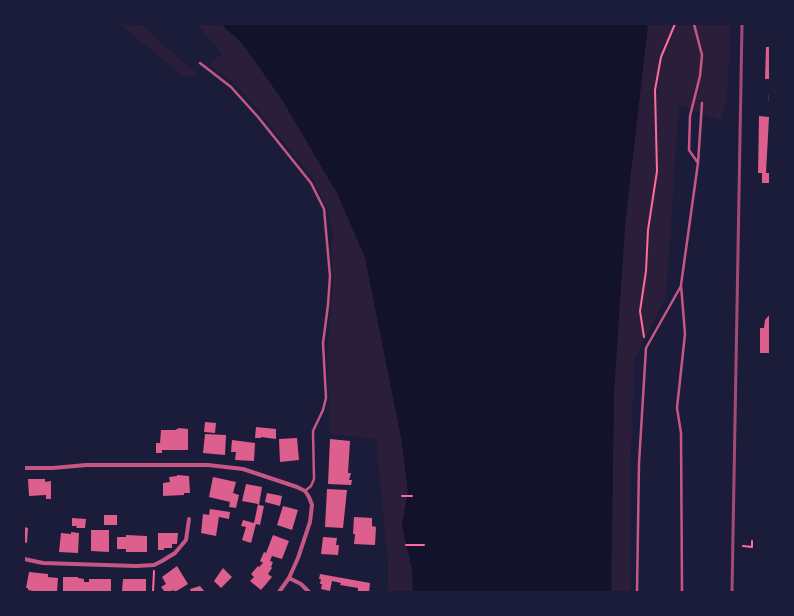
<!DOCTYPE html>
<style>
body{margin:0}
#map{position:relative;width:794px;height:616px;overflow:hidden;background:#1b1b3a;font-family:"PT Sans",sans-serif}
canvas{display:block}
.frame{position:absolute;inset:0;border:25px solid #1b1b3a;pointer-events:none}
</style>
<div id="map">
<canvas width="794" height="616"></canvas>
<div class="frame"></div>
</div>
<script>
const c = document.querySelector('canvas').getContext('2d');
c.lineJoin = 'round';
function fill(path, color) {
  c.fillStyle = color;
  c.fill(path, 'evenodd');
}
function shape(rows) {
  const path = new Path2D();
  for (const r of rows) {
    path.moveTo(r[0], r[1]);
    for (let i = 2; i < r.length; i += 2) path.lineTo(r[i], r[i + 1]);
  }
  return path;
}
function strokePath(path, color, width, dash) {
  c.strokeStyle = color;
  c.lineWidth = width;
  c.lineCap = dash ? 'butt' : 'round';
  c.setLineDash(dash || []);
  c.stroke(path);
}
const green = shape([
 [120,24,142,24,159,41,197,74,185,78],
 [197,24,221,24,242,43,281,98,337,193,365,257,401,437,408,490,402,526,412,569,413,592,388,592,388,562,376,439,330,434,327,356,333,283,331,240,334,240,327,209,313,179,255,106,232,81,208,64,222,54],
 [648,24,731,24,727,98,720,120,679,104,666,296,634,361,630,484,631,592,611,592,614,390,625,225]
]);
const water = shape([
 [221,24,648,24,625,225,614,390,611,592,413,592,412,569,402,526,408,490,401,437,365,257,337,193,281,98,242,43]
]);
const building = shape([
 [766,47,770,47,770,79,765,79],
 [759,116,769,117,766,173,770,173,770,183,762,183,762,173,758,173],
 [770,314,770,353,760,353,760,328,764,328,765,320],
 [205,422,216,423,215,433,204,432],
 [256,427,276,429,276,439,261,437,261,438,255,438],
 [179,428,188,429,188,450,162,450,162,453,156,453,156,443,160,443,161,430,175,430],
 [205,434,226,435,225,455,203,453],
 [297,438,299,460,280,462,279,439],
 [330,439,350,441,348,473,351,473,349,480,352,480,351,485,328,484],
 [232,440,255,443,254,461,235,460,236,452,231,452],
 [177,475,189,476,190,493,184,493,184,495,163,496,163,483,170,482,169,477,177,476],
 [213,477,236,482,233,493,239,495,236,508,229,507,230,502,209,497],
 [28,479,45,479,45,482,51,481,51,499,46,499,46,495,29,496],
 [246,484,262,487,259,505,264,506,260,525,256,524,251,543,242,540,246,527,241,526,243,520,254,523,258,504,242,501],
 [327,489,347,490,343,528,325,527],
 [267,493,282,496,280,506,265,502],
 [283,506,298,510,292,530,277,525],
 [210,509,230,512,229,519,219,517,216,536,201,533,203,514,209,515],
 [104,515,117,515,117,525,104,525],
 [354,517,372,518,372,526,376,527,375,545,354,544,355,534,353,534],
 [72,518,86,519,85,528,76,528,77,526,72,526],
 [24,527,28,528,27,543,24,542],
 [91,530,109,530,109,552,91,551],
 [71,532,79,533,78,553,59,552,61,533,71,534],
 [158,533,178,533,177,544,172,544,172,548,164,548,164,550,158,550],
 [126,535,147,536,147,552,126,552,126,549,117,549,117,537,126,537],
 [273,535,289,541,282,559,272,556,270,561,273,562,271,567,272,568,268,574,272,577,261,590,250,581,254,577,251,574,258,566,259,567,263,563,260,561,264,552,266,553],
 [323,537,337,538,336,545,339,545,338,555,321,554],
 [177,566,188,584,175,592,173,590,170,592,165,592,161,587,166,584,162,577],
 [223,568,232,577,221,588,214,581],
 [29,572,48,574,48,577,58,578,57,592,38,592,28,590,28,588,26,588],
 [320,574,370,583,369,592,358,592,358,588,340,585,341,583,332,581,330,591,321,589,322,584,320,584,321,579,319,579],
 [63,577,78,577,78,578,84,579,84,582,89,582,89,579,111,579,111,592,63,591],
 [123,579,146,579,146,592,122,592],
 [200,586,205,592,191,592,190,589]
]);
const path = shape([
 [644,337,640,311,646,271,648,230,657,171,655,90,661,57,675,24],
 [402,496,412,496],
 [406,545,424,545],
 [743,546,752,547,752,541],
 [153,592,154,571]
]);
const service = shape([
 [694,24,702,55,700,76,690,116,689,150,698,163],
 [200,63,231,87,258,117,311,183,324,209,330,276,328,305,323,343,326,398,323,410,313,431,314,479,311,486,305,491],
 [770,95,770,101],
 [637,592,639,463,646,348,681,286],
 [682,592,681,433,677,408,685,334,681,285,698,163,702,103]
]);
const minor = shape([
 [24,468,53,468,86,465,208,465,243,469,297,487,305,491,309,497,312,505,310,522,298,558,289,578,279,592],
 [24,559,43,563,136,566,154,565,162,561,175,553,186,540,189,519],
 [289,578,301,584,309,592]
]);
const rail = shape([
 [732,592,742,24]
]);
fill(green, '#2a1e3b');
fill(water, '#12122b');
fill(building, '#dd5f8e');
strokePath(path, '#ff6b9d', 2);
strokePath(service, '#c65784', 2.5);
strokePath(minor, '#c65784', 4);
strokePath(rail, '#a44b75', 3);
</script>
